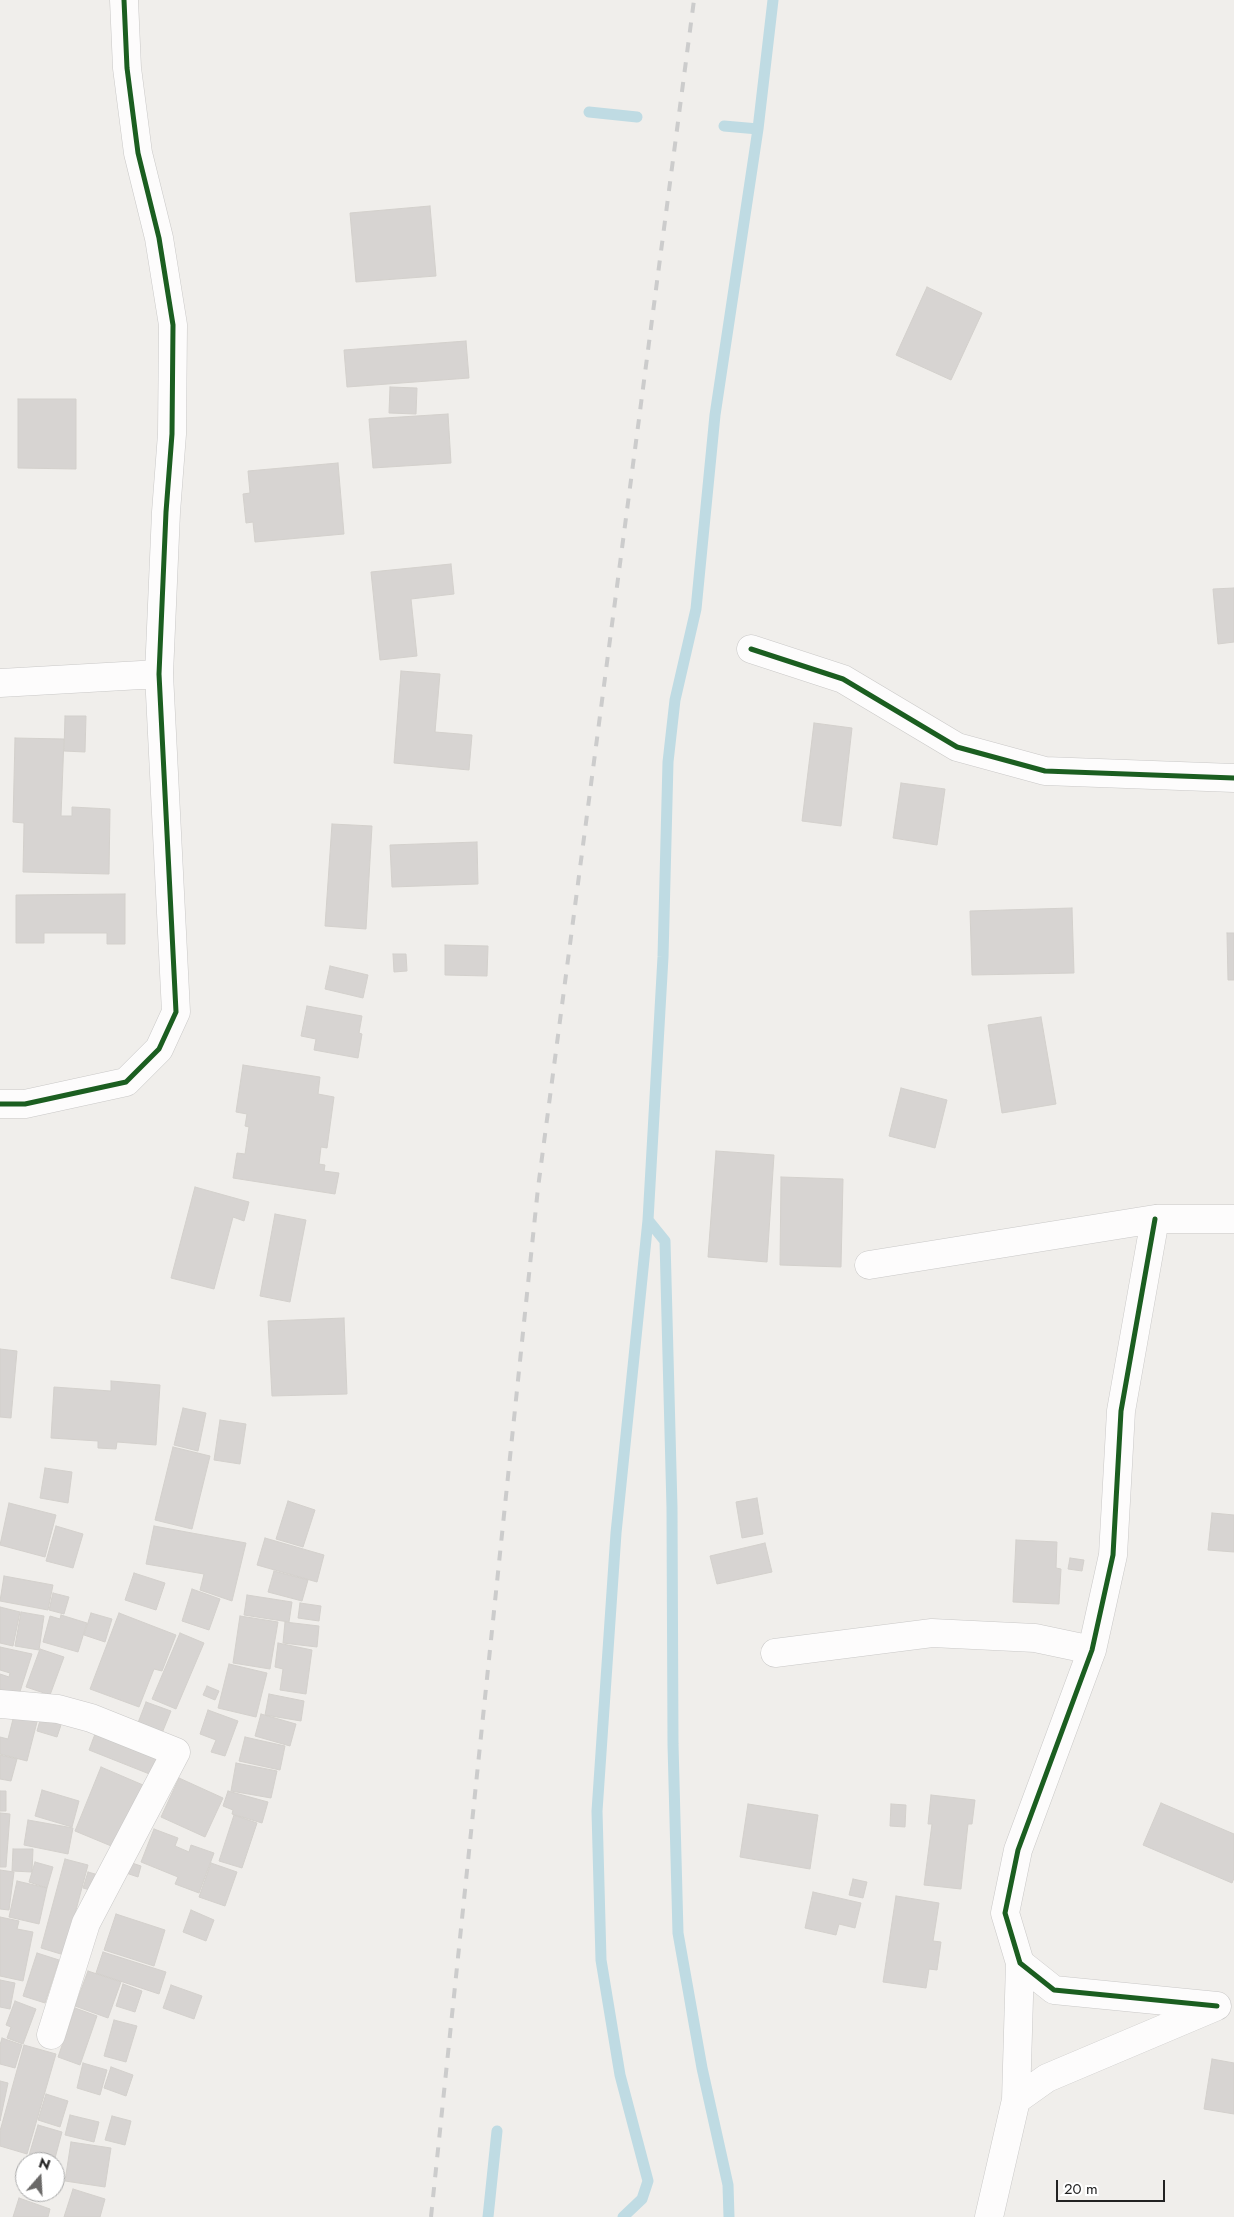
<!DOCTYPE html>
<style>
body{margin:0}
#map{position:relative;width:1234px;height:2217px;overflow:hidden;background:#f0eeeb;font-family:Jost,sans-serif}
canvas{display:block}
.north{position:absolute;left:15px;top:2152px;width:50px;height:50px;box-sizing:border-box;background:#fff;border:1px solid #a7a7a7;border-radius:50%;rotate:19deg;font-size:14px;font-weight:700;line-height:20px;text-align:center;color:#222}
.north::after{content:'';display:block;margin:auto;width:18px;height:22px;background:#6a6968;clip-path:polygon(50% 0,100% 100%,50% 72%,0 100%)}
.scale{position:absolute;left:1056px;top:2180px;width:109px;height:22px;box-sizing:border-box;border:2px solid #222;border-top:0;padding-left:6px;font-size:15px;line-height:18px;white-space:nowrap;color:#222;-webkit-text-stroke:4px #fff;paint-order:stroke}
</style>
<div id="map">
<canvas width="1234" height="2217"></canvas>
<div class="north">N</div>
<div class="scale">20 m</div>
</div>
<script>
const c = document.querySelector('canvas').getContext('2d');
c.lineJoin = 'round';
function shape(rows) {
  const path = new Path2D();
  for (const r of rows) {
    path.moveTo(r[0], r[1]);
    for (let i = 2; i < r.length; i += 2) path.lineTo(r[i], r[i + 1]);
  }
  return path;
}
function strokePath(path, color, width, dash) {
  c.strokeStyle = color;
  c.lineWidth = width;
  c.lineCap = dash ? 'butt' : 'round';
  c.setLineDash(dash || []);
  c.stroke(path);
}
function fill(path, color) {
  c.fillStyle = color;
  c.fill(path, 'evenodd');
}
const stream = shape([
 [589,112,637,117],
 [724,126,758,129],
 [648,1220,665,1241,672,1508,673,1744,678,1933,702,2068,728,2185,729,2217],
 [488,2217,497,2131],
 [623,2217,642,2199,648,2181,620,2075,601,1960,597,1811,616,1533,648,1220,663,957,668,762,675,700,696,609,715,415,758,129,773,0]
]);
const building = shape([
 [430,206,436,276,356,282,350,213,430,206],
 [927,287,982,313,951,380,896,355,927,287],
 [466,341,469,378,347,387,344,350,466,341],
 [390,387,417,388,416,414,389,413,390,387],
 [18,399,76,399,76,469,18,468,18,399],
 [448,414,451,463,373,468,369,419,448,414],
 [338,463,344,534,255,542,253,522,246,523,243,494,250,493,248,471,338,463],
 [451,564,454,594,411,599,417,656,380,660,371,572,451,564],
 [1234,588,1234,642,1218,644,1213,589,1234,588],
 [401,671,440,674,435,732,472,735,469,770,394,763,401,671],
 [65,716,86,716,85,752,64,751,65,716],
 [814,723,852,728,841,826,802,821,814,723],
 [15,738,64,739,61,816,72,816,72,807,110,809,109,874,23,872,24,823,13,822,15,738],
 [901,783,945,789,937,845,893,838,901,783],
 [332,824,372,826,366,929,325,926,332,824],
 [477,842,478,884,392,887,390,845,477,842],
 [125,894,125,944,107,944,107,933,44,933,44,943,16,943,16,895,125,894],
 [1072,908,1074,973,972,975,970,911,1072,908],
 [1227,933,1234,933,1234,980,1228,980,1227,933],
 [445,945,488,946,487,976,445,975,445,945],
 [393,954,406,954,407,971,394,972,393,954],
 [330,966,368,975,363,998,325,989,330,966],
 [307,1006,362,1016,359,1033,362,1034,358,1058,314,1050,316,1039,301,1036,307,1006],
 [1041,1017,1056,1104,1002,1113,988,1025,1041,1017],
 [243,1065,320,1077,318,1094,334,1097,327,1148,321,1147,319,1164,325,1165,324,1171,339,1173,335,1194,233,1178,237,1153,245,1154,249,1127,245,1126,247,1114,236,1112,243,1065],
 [901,1088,947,1100,935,1148,889,1136,901,1088],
 [716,1151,774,1155,767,1262,708,1257,716,1151],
 [781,1177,843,1179,841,1267,780,1265,781,1177],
 [195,1187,249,1202,244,1221,233,1217,214,1289,171,1278,195,1187],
 [275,1214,306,1220,290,1302,260,1296,275,1214],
 [344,1318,347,1394,272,1396,268,1321,344,1318],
 [0,1349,17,1351,11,1418,0,1417,0,1349],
 [111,1381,160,1385,156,1445,117,1442,116,1449,98,1448,98,1441,51,1438,54,1387,111,1391,111,1381],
 [183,1408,206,1413,198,1451,174,1445,183,1408],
 [220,1420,246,1424,240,1464,214,1460,220,1420],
 [173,1447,210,1456,192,1529,155,1520,173,1447],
 [45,1468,72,1472,68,1503,40,1498,45,1468],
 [757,1498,763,1534,742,1538,736,1502,757,1498],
 [288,1501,315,1510,303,1547,276,1539,288,1501],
 [9,1503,56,1515,45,1557,0,1545,9,1503],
 [1212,1513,1234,1515,1234,1552,1208,1550,1212,1513],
 [56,1526,83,1534,73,1568,46,1561,56,1526],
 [154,1526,246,1543,232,1601,200,1590,204,1574,146,1564,154,1526],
 [265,1538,324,1555,317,1582,257,1565,265,1538],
 [1016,1540,1057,1542,1056,1568,1061,1569,1059,1604,1013,1602,1016,1540],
 [765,1543,772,1572,717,1584,710,1556,765,1543],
 [1070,1558,1084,1560,1082,1571,1068,1569,1070,1558],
 [274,1571,308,1580,302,1601,268,1592,274,1571],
 [134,1573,165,1583,156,1610,125,1600,134,1573],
 [4,1576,53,1585,48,1610,0,1601,4,1576],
 [192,1589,220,1599,209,1630,182,1621,192,1589],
 [53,1593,69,1597,64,1614,49,1610,53,1593],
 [247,1595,292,1602,289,1622,244,1615,247,1595],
 [300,1603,321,1606,319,1621,298,1618,300,1603],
 [0,1607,20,1612,13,1646,0,1643,0,1607],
 [21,1612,44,1616,39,1650,15,1646,21,1612],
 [91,1613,112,1619,105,1642,84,1635,91,1613],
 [119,1613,176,1635,162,1671,154,1669,139,1707,90,1689,119,1613],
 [61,1615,87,1623,78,1652,43,1642,50,1616,60,1619,61,1615],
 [240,1616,278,1622,270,1669,233,1663,240,1616],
 [285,1622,319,1626,317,1647,283,1643,285,1622],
 [180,1633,204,1643,176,1709,152,1699,180,1633],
 [278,1643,312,1650,306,1694,280,1690,283,1669,275,1667,278,1643],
 [0,1647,32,1654,17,1701,0,1696,0,1674,9,1677,10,1673,0,1670,0,1647],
 [40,1649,64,1657,50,1695,26,1687,40,1649],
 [229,1664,267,1673,256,1717,218,1708,229,1664],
 [207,1686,219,1691,215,1700,203,1695,207,1686],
 [269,1694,304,1701,301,1721,265,1715,269,1694],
 [146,1702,171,1711,160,1738,136,1728,146,1702],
 [43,1710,64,1716,57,1737,37,1731,43,1710],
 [208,1710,238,1721,225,1756,211,1752,216,1740,200,1734,208,1710],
 [15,1711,38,1718,27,1761,0,1754,0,1737,8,1739,15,1711],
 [261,1714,296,1724,290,1746,255,1736,261,1714],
 [98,1726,167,1752,157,1777,89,1750,98,1726],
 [245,1737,285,1746,280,1770,239,1761,245,1737],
 [0,1755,17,1759,11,1781,0,1779,0,1755],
 [236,1763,277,1771,271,1798,231,1791,236,1763],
 [101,1767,143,1785,116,1848,75,1831,101,1767],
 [179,1778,223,1798,205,1837,161,1817,179,1778],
 [42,1790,79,1801,72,1827,35,1816,42,1790],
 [0,1791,6,1791,6,1811,0,1811,0,1791],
 [228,1791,268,1802,262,1823,232,1814,233,1810,223,1806,228,1791],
 [931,1795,975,1800,972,1824,968,1824,961,1889,924,1885,932,1824,928,1824,931,1795],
 [1161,1803,1234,1834,1234,1878,1232,1883,1143,1845,1161,1803],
 [748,1804,818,1815,810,1869,740,1857,748,1804],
 [891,1804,906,1805,905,1827,890,1826,891,1804],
 [0,1813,10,1814,6,1867,0,1867,0,1813],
 [234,1815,257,1823,242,1868,219,1861,234,1815],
 [28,1820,73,1828,68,1854,24,1845,28,1820],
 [154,1829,178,1838,175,1846,189,1852,191,1845,214,1853,199,1893,175,1884,178,1877,141,1862,154,1829],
 [13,1849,33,1849,32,1872,12,1871,13,1849],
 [65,1859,88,1865,64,1955,41,1948,65,1859],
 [35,1862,53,1867,47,1888,29,1882,35,1862],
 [129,1862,141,1866,138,1877,126,1873,129,1862],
 [211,1863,237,1872,225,1906,199,1897,211,1863],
 [0,1870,14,1872,9,1910,0,1909,0,1870],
 [88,1872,102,1876,97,1892,83,1888,88,1872],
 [853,1879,867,1882,863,1898,849,1895,853,1879],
 [17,1881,47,1888,39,1924,9,1917,17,1881],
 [813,1892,861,1903,855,1928,839,1924,836,1935,805,1928,813,1892],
 [896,1896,939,1903,933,1941,941,1942,937,1970,929,1969,926,1988,883,1982,896,1896],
 [191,1910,214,1920,206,1941,183,1932,191,1910],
 [116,1914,165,1930,154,1966,104,1950,116,1914],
 [0,1917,19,1921,17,1929,33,1932,23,1981,0,1976,0,1917],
 [103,1952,166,1972,159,1994,96,1973,103,1952],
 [37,1953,59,1960,45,2003,23,1996,37,1953],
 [88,1971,121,1982,108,2018,75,2006,88,1971],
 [0,1980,15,1983,10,2009,0,2007,0,1980],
 [123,1984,142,1991,135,2012,116,2006,123,1984],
 [171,1985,202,1996,194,2019,163,2008,171,1985],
 [15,2001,36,2009,23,2044,7,2038,11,2027,6,2025,15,2001],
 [75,2008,97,2016,80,2065,58,2057,75,2008],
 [114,2020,137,2026,126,2062,104,2056,114,2020],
 [2,2038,22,2045,15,2068,0,2064,0,2045,2,2038],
 [24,2045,56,2054,27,2154,0,2146,0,2131,24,2045],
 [1212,2059,1234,2063,1234,2114,1204,2109,1212,2059],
 [83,2063,107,2070,100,2095,77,2088,83,2063],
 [111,2067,133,2075,126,2096,104,2088,111,2067],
 [0,2081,8,2083,0,2121,0,2081],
 [46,2094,68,2101,60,2127,38,2120,46,2094],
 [70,2115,99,2122,94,2142,65,2135,70,2115],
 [112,2116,131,2121,125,2145,105,2140,112,2116],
 [38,2125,62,2132,54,2162,27,2162,38,2125],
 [71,2142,111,2148,105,2187,65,2181,71,2142],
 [73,2189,105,2199,100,2217,64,2217,73,2189],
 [19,2198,50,2209,48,2217,13,2217,19,2198]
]);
const minor = shape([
 [751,649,843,679,957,747,1045,771,1234,778],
 [0,683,159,674],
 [0,1104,25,1104,126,1082,159,1049,176,1012,159,674,166,512,172,434,173,325,159,238,138,153,127,68,124,0],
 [1155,1219,1121,1411,1113,1555,1092,1650,1018,1850,1005,1913,1020,1963,1054,1990,1217,2006],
 [869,1265,1155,1219,1234,1219],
 [775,1653,932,1633,1035,1638,1092,1650],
 [0,1704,58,1709,91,1718,176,1752,86,1923,51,2035],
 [1016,2100,1020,1963],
 [989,2217,1016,2100,1047,2078,1215,2007]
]);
const rail = shape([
 [431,2217,538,1188,694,0]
]);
const cycleway = shape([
 [751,649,843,679,957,747,1045,771,1234,778],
 [0,1104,25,1104,126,1082,159,1049,176,1012,159,674,166,512,172,434,173,325,159,238,138,153,127,68,124,0],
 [1155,1219,1121,1411,1113,1555,1092,1650,1018,1850,1005,1913,1020,1963,1054,1990,1217,2006]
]);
strokePath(stream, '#bfdbe3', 11);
fill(building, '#d7d4d2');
strokePath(building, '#d3d0cc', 1);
strokePath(minor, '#c9c8c7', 29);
strokePath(minor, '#fdfcfc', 28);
strokePath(rail, '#ccc', 4, [10, 10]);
strokePath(cycleway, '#1b5e20', 5);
</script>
